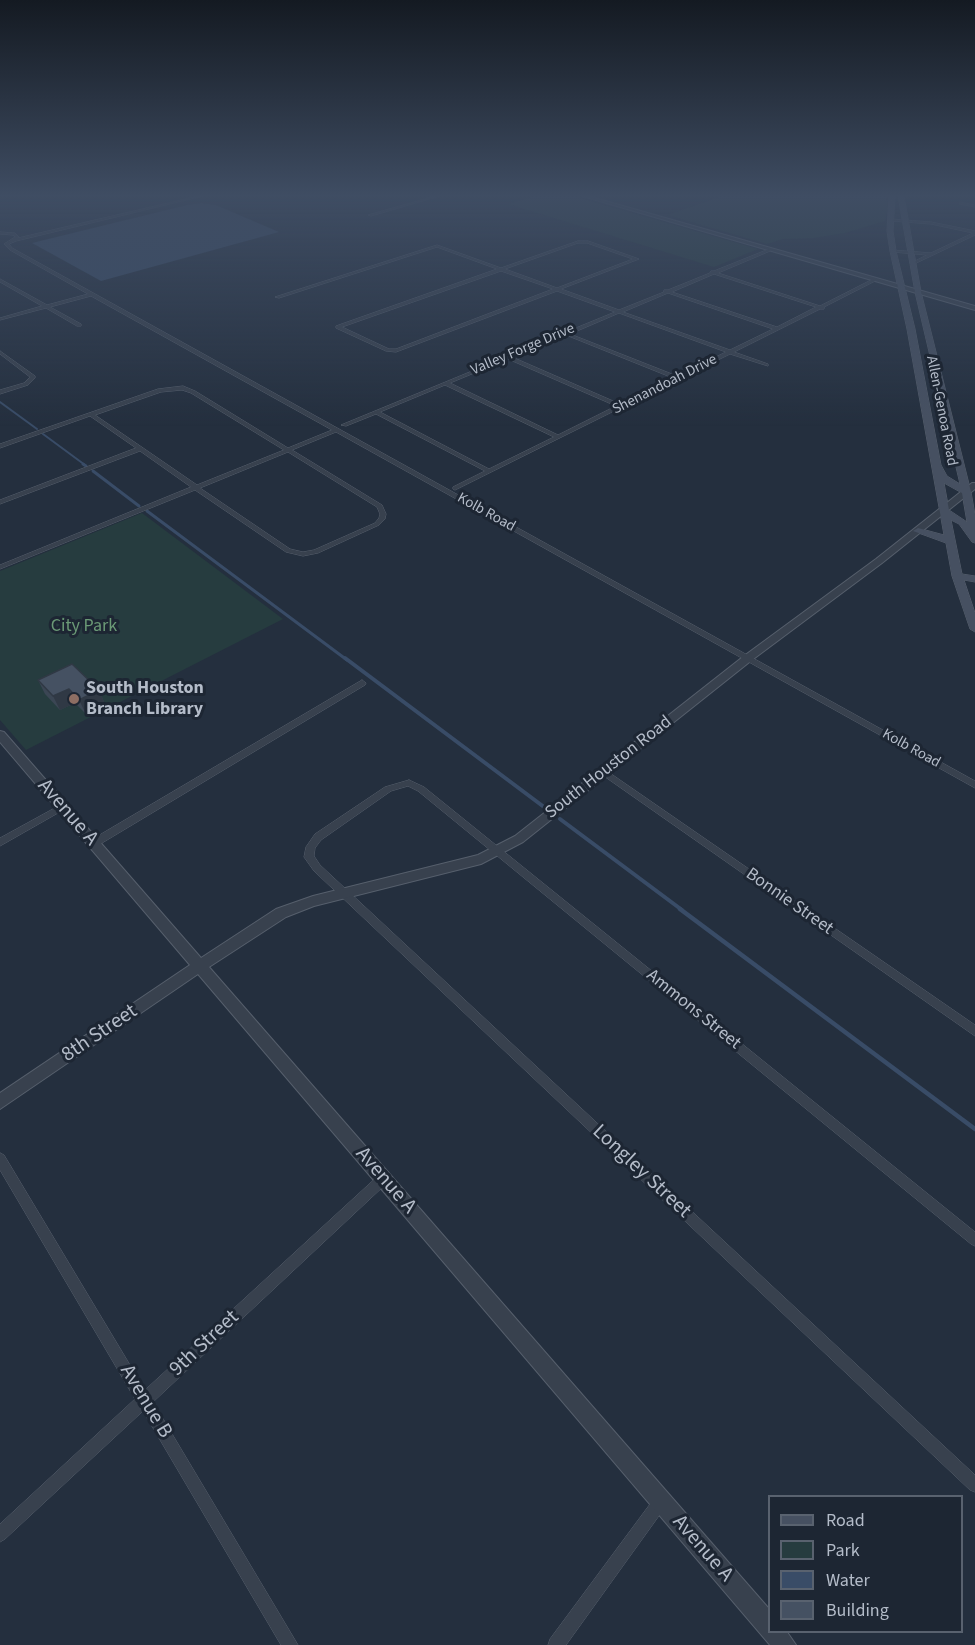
<!DOCTYPE html>
<style>
body{margin:0}
#map{position:relative;width:975px;height:1645px;overflow:hidden;background:#242f3e;font-family:"Source Sans 3",sans-serif}
canvas{display:block}
.legend{position:absolute;left:768px;top:1495px;width:195px;height:138px;box-sizing:border-box;background:#1d2633;border:2px solid #59626f;margin:0;padding:8px 10px;list-style:none;font-size:18px;color:#b4bcc9}
.legend li{display:flex;align-items:center;gap:12px;height:30px}
.legend b{width:30px;border:2px solid #59626f}
</style>
<div id="map">
<canvas width="975" height="1645"></canvas>
<ul class="legend">
<li><b style="height:8px;background:#465061"></b>Road</li>
<li><b style="height:16px;background:#263c3f"></b>Park</li>
<li><b style="height:16px;background:#394c67"></b>Water</li>
<li><b style="height:16px;background:#455162"></b>Building</li>
</ul>
</div>
<script>
const c = document.querySelector('canvas').getContext('2d');
c.lineJoin = 'round';
function fill(path, color) {
  c.fillStyle = color;
  c.fill(path, 'evenodd');
}
function shape(rows) {
  const path = new Path2D();
  for (const r of rows) {
    path.moveTo(r[0], r[1]);
    for (let i = 2; i < r.length; i += 2) path.lineTo(r[i], r[i + 1]);
  }
  return path;
}
function strokePath(path, color, width, dash) {
  c.strokeStyle = color;
  c.lineWidth = width;
  c.lineCap = dash ? 'butt' : 'round';
  c.setLineDash(dash || []);
  c.stroke(path);
}
function drawText(font, color, halo, rows, align = 'center') {
  c.font = font + ' "Source Sans 3",sans-serif';
  c.lineWidth = 6;
  c.setLineDash([]);
  c.textBaseline = 'middle';
  c.strokeStyle = halo;
  c.fillStyle = color;
  for (const [text, x, y, turn = 0] of rows) {
    c.save();
    c.translate(x, y);
    c.rotate((+turn || 0) * Math.PI / 180);
    c.textAlign = isNaN(turn) ? turn : align;
    if (halo) c.strokeText(text, 0, 0);
    c.fillText(text, 0, 0);
    c.restore();
  }
}
const green = shape([
 [536,196,573,196,758,249,714,267,508,204],
 [722,196,886,196,888,209,885,221,845,233,814,238,783,239,767,244,667,215],
 [142,513,283,619,26,750,0,720,0,571]
]);
const water = shape([
 [202,203,216,205,279,232,101,281,32,243,187,205]
]);
const streamFar3 = shape([
 [0,402,37,429],
 [43,434,85,465]
]);
const streamFar2 = shape([
 [83,464,86,466],
 [93,471,139,506],
 [147,511,347,660]
]);
const streamFar1 = shape([
 [345,658,544,807],
 [560,819,682,910]
]);
const stream = shape([
 [680,909,975,1129]
]);
const minor = shape([
 [198,196,203,196,16,241,9,244,12,248,975,781,975,788,336,432,292,450,382,505,386,514,385,519,379,525,318,553,303,556,286,552,195,490,0,569,0,565,191,487,140,451,0,504,0,500,136,448,90,416,0,448,0,444,158,389,183,386,195,391,288,448,332,430,91,296,50,307,81,324,81,326,77,326,46,308,0,320,0,318,42,306,0,282,0,279,47,305,88,294,10,250,4,244,15,237,13,235,0,234,0,232,15,233,19,237,18,238,198,196],
 [182,390,191,393,284,450,197,485,95,415,161,392,182,390],
 [288,452,377,507,380,514,379,518,375,523,314,550,303,552,290,549,200,488,288,452],
 [435,196,440,196,371,216,368,215,435,196],
 [960,202,975,205,975,207,959,204,960,202],
 [891,219,931,222,975,231,975,235,912,265,911,263,927,255,893,252,892,250,931,253,973,233,931,224,892,221,891,219],
 [578,241,588,241,639,259,561,289,619,310,664,292,664,290,668,290,710,273,711,271,714,271,769,249,770,251,718,273,820,306,873,279,877,280,824,307,824,309,820,309,734,352,768,364,768,366,730,354,624,406,624,408,620,408,455,490,453,489,453,487,485,471,376,414,346,426,341,425,562,334,562,332,566,332,615,312,557,291,396,352,386,351,336,328,336,326,497,269,437,247,279,298,275,297,437,245,501,268,578,241],
 [578,243,587,243,633,259,557,288,505,269,578,243],
 [501,271,553,289,396,349,389,349,342,327,501,271],
 [714,274,816,307,777,327,672,292,714,274],
 [668,293,773,329,730,350,623,312,668,293],
 [619,313,726,352,677,376,570,334,619,313],
 [566,335,673,378,620,404,512,357,566,335],
 [508,359,616,406,558,435,450,383,508,359],
 [445,385,554,437,489,469,380,412,445,385],
 [0,351,35,376,35,378,28,385,0,394,0,390,24,383,30,377,0,354,0,351],
 [362,680,366,683,365,685,97,846,91,846,89,843,91,840,362,680],
 [604,769,975,1025,975,1036,601,774,600,772,604,769],
 [409,780,424,787,975,1232,975,1246,971,1244,418,791,408,786,391,791,321,840,315,848,314,856,320,865,975,1475,975,1492,970,1490,314,871,304,857,306,847,315,834,385,787,409,780],
 [62,804,65,805,66,807,65,809,0,846,0,838,62,804],
 [0,1153,4,1155,145,1390,379,1175,383,1173,387,1175,389,1179,387,1183,153,1402,298,1645,281,1645,143,1411,5,1539,0,1542,0,1524,135,1399,0,1170,0,1153],
 [661,1494,666,1496,668,1501,666,1506,566,1645,548,1645,550,1639,656,1496,661,1494]
]);
const tertiary = shape([
 [582,196,588,196,975,306,975,310,582,196],
 [972,483,975,483,975,489,882,563,752,660,523,842,481,864,314,906,286,917,209,967,770,1610,770,1632,787,1632,796,1645,770,1645,198,974,0,1109,0,1093,190,965,0,742,0,731,4,732,201,958,276,909,313,896,478,855,515,836,744,656,876,559,972,483]
]);
const secondary = shape([
 [889,196,895,196,893,231,896,251,915,329,941,465,947,476,960,484,915,292,898,196,904,196,921,292,971,492,975,515,975,543,972,542,959,524,951,520,962,574,975,576,975,582,964,580,975,613,975,632,970,629,952,576,946,543,913,531,918,528,944,535,907,329,890,251,887,231,889,196],
 [944,483,962,493,967,522,949,510,944,483]
]);
const wall = shape([
 [38,680,99,690,105,704,86,714,75,703,60,710,45,694]
]);
const shadedWall = shape([
 [69,689,75,703,60,710,53,696],
 [99,690,105,704,86,714,79,700]
]);
const building = shape([
 [72,664,99,690,79,700,69,689,53,696,38,680,72,664]
]);
const markers = [
 [74,699,6,"#8d6e63"]
];
const farStreetnames = [
 ["Valley Forge Drive",523,350,-23],
 ["Shenandoah Drive",665,385,-27],
 ["Allen-Genoa Road",941,411,79],
 ["Kolb Road",486,513,29],
 ["Kolb Road",911,749,29]
];
const parkNames = [
 ["City Park",84,627]
];
const poiNames = [
 ["South Houston",86,689],
 ["Branch Library",86,710]
];
const streetNames = [
 ["South Houston Road",609,768,-38],
 ["Bonnie Street",789,902,35],
 ["Ammons Street",693,1010,39]
];
const nearStreetnames = [
 ["Avenue A",67,813,49],
 ["8th Street",100,1034,-34],
 ["Longley Street",641,1172,43],
 ["Avenue A",385,1181,49],
 ["9th Street",205,1344,-43],
 ["Avenue B",145,1402,59],
 ["Avenue A",702,1549,49]
];
fill(green, '#263c3f');
fill(water, '#394c67');
strokePath(streamFar3, '#394c67', 2);
strokePath(streamFar2, '#394c67', 3);
strokePath(streamFar1, '#394c67', 4);
strokePath(stream, '#394c67', 4.5);
strokePath(minor, '#565f6c', 1);
strokePath(tertiary, '#565f6c', 2);
strokePath(secondary, '#565f6c', 1);
fill(minor, '#38414e');
fill(tertiary, '#38414e');
fill(secondary, '#465061');
fill(wall, '#3b4654');
fill(shadedWall, '#303945');
fill(building, '#455162');
strokePath(building, '#303945', 1.5);
const sky = c.createLinearGradient(0, 0, 0, 426);
sky.addColorStop(0, '#141a22');
sky.addColorStop(0.46, '#3f4d63');
sky.addColorStop(1, '#3f4d6300');
c.fillStyle = sky;
c.fillRect(0, 0, 975, 426);
for (const [x, y, r, color] of markers) {
  const dot = new Path2D();
  dot.arc(x, y, r, 0, 2 * Math.PI);
  c.fillStyle = color;
  c.fill(dot);
  strokePath(dot, '#1d2633', 2);
}
drawText('15px', '#b4bcc9', '#1d2633', farStreetnames);
drawText('18px', '#6b9a76', '#1d2633', parkNames);
drawText('bold 18px', '#b4bcc9', '#1d2633', poiNames, 'left');
drawText('18px', '#b4bcc9', '#1d2633', streetNames);
drawText('21px', '#b4bcc9', '#1d2633', nearStreetnames);
</script>
